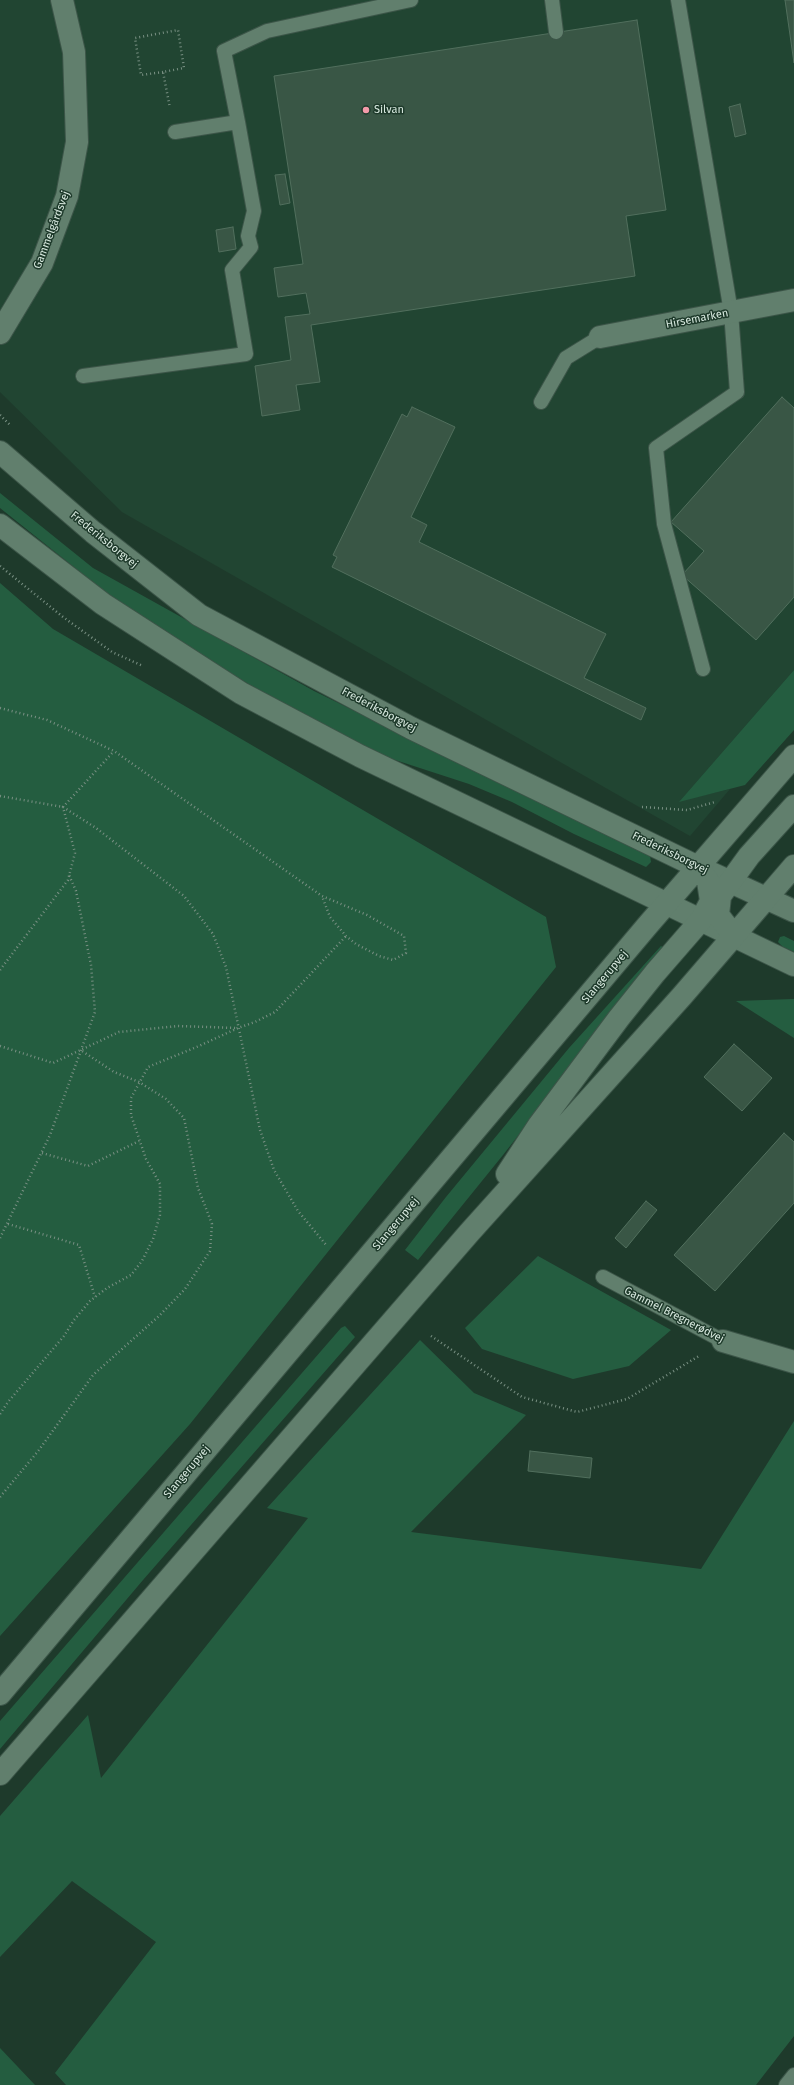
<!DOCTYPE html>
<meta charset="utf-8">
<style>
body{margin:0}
canvas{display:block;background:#1e3a2b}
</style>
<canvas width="794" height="2085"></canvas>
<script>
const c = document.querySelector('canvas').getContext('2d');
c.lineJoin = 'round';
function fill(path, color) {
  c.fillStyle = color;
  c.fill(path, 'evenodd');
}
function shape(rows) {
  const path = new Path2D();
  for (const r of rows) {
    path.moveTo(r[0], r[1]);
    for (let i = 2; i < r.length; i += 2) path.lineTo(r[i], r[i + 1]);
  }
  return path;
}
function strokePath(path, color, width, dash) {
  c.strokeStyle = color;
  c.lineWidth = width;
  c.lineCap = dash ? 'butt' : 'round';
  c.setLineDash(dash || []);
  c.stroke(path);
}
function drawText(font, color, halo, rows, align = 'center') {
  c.font = font + ' "Fira Sans",sans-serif';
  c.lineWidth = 3;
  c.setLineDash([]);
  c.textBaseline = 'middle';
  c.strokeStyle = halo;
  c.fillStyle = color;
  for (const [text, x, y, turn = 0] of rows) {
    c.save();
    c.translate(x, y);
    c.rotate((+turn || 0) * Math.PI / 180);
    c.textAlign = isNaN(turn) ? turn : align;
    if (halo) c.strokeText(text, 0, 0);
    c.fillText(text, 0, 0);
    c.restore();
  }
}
const built = shape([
 [0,0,794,0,794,670,680,801,730,789,690,836,122,512,0,392]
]);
const green = shape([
 [0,493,93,568,314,691,650,856,651,862,646,867,574,834,512,802,469,784,383,756,262,692,193,651,114,599,0,508],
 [0,583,53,629,546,917,556,967,190,1424,0,1636],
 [794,670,794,730,745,785,679,802],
 [784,936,794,941,794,952,783,947,778,942,780,937],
 [661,946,664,948,503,1155,418,1260,405,1250,446,1197,569,1048],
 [794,999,794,1038,736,1001],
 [538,1256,671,1330,629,1366,573,1379,482,1349,465,1328],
 [345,1326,355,1337,143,1580,0,1749,0,1721,341,1328],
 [420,1340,474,1393,526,1415,411,1532,701,1569,794,1421,794,2036,756,2085,66,2085,55,2073,156,1942,72,1881,0,1957,0,1816,88,1715,101,1778,308,1518,267,1508],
 [0,2048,35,2085,0,2085]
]);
const building = shape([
 [785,0,794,0,794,63,785,0],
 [637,20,666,210,626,216,635,276,311,325,320,382,296,385,300,410,262,416,255,366,291,360,285,317,310,314,306,293,278,297,274,268,303,264,274,76,637,20],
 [740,104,746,134,735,137,729,107,740,104],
 [285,174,290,203,280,205,275,175,285,174],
 [233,227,236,249,219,252,216,230,233,227],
 [782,397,794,408,794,597,756,640,682,575,704,551,671,522,782,397],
 [412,407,455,427,411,517,427,525,419,542,606,634,584,678,646,708,641,720,332,567,337,557,333,555,402,414,407,417,412,407],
 [734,1044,772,1078,742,1111,704,1077,734,1044],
 [784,1133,794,1142,794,1203,715,1291,674,1255,784,1133],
 [646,1201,657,1210,626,1248,615,1238,646,1201],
 [530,1451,592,1458,590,1478,528,1471,530,1451]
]);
const path = shape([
 [163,72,141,75,135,38,178,30,184,68,163,72,170,108],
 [0,415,10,425],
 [0,566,63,617,112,652,143,666],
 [0,708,47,720,114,751,322,896,367,915,404,936,406,953,393,960,379,956,356,944,346,936,330,917,322,896],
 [0,796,63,807,96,828,184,896,213,934,226,967,260,1130,274,1170,298,1211,327,1246],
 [642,807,687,810,715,802],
 [0,970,68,880,75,853,63,807,114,751],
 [0,1046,53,1063,119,1032,178,1026,237,1028],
 [42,1153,88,1166,139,1141],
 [8,1224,79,1245,95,1297],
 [0,1238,50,1135,95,1012,91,965,76,891,69,875],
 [431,1336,522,1397,577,1412,627,1399,699,1356],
 [0,1414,8,1402,64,1336,74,1320,90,1301,107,1288,131,1275,142,1261,153,1239,160,1215,160,1184,146,1159,131,1115,131,1098,148,1067,199,1046,238,1028,255,1022,275,1012,346,936],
 [0,1497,39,1450,93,1375,160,1315,185,1289,210,1251,212,1224,198,1188,184,1118,166,1099,139,1082,114,1072,82,1051]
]);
const service = shape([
 [552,0,556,32],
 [678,0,731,312,737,392,656,448,664,524,703,669],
 [238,122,224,51,267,31,411,0],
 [83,376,246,354,232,270,251,247,248,236,254,211,238,122,175,132],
 [541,402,566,358,600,337],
 [603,1277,723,1341],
 [786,2085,794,2075]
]);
const minor = shape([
 [0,333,42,263,67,196,77,142,74,52,62,0],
 [600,337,794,300],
 [723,1341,794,1362]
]);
const tertiary = shape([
 [0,452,93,532,199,615,411,728,698,867,794,911],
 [0,525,103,604,241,693,360,756,794,965]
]);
const secondary = shape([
 [734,936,718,915,720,896,749,856,794,806],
 [507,1174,539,1125,619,1018,655,973,701,920,711,901,708,881,698,867],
 [0,1694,647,926,794,756],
 [0,1774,469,1233,682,996,794,866]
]);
const markers = [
 [366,110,4,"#f39aa9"]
];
const poiNames = [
 ["Silvan",374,110]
];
const streetNames = [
 ["Gammelgårdsvej",52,230,-69],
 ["Hirsemarken",697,319,-11],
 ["Frederiksborgvej",104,540,39],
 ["Frederiksborgvej",379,710,28],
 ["Frederiksborgvej",670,853,26],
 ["Slangerupvej",605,977,-50],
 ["Slangerupvej",396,1224,-50],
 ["Gammel Bregnerødvej",674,1315,27],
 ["Slangerupvej",187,1472,-50]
];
fill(built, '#214532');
fill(green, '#245d40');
fill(building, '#395645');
strokePath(building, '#516f5d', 1);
strokePath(service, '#3c5548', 16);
strokePath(minor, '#3c5548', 24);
strokePath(tertiary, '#3c5548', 24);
strokePath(secondary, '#3c5548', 24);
strokePath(path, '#799083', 2.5, [1, 3]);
strokePath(service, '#617f6d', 14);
strokePath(minor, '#617f6d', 22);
strokePath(tertiary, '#617f6d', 22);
strokePath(secondary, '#617f6d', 22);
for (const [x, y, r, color] of markers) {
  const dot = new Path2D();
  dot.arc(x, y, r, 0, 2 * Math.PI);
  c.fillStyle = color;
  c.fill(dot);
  strokePath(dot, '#1e3a2b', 1.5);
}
drawText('11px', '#d9eae0', '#1e3a2b', poiNames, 'left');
drawText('11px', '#d9eae0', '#1e3a2b', streetNames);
</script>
